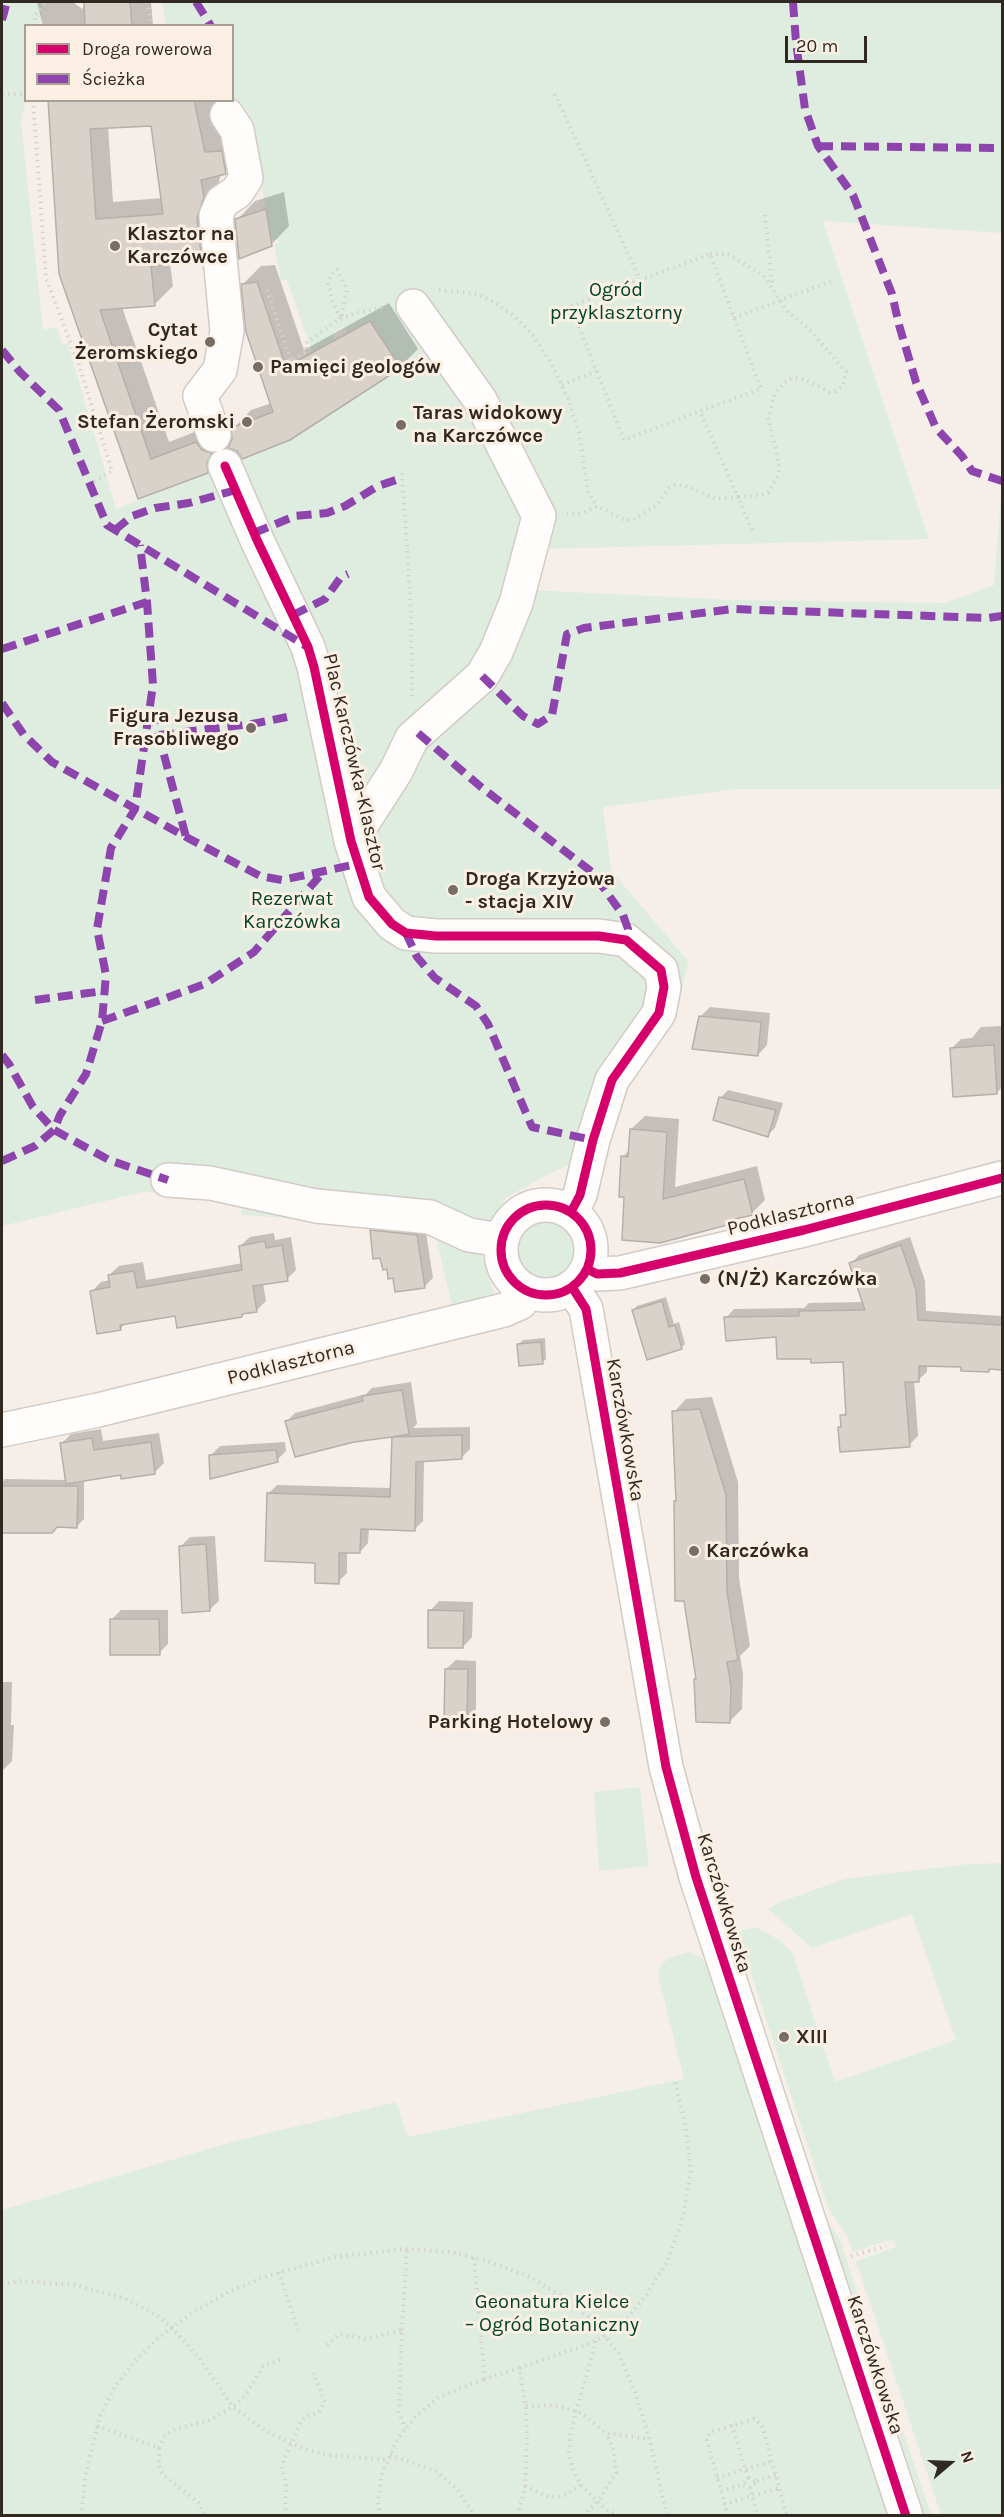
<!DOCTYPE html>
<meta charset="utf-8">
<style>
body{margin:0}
#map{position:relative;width:1004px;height:2517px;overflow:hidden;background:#f6efe9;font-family:Karla,sans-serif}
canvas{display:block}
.frame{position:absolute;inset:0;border:3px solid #302821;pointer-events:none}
.legend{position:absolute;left:24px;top:24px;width:210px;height:78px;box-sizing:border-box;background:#fcefe3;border:2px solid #aa9f95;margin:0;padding:8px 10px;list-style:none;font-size:18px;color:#302821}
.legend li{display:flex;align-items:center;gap:12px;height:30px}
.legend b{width:30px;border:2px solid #aa9f95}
.north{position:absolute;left:920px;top:2433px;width:60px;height:60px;-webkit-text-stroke:4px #fcefe3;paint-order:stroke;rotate:71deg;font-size:16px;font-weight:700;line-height:24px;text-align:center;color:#302821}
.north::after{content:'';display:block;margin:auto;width:21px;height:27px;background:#302821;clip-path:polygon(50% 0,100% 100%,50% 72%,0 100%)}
.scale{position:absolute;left:785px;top:36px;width:82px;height:27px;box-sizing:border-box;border:3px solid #302821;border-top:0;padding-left:8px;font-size:18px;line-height:21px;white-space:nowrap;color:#302821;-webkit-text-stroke:4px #fcefe3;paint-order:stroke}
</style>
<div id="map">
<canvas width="1004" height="2517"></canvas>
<div class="frame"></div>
<ul class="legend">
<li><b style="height:8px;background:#d6006c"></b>Droga rowerowa</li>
<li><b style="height:8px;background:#8e44ad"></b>Ścieżka</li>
</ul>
<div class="north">N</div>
<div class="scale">20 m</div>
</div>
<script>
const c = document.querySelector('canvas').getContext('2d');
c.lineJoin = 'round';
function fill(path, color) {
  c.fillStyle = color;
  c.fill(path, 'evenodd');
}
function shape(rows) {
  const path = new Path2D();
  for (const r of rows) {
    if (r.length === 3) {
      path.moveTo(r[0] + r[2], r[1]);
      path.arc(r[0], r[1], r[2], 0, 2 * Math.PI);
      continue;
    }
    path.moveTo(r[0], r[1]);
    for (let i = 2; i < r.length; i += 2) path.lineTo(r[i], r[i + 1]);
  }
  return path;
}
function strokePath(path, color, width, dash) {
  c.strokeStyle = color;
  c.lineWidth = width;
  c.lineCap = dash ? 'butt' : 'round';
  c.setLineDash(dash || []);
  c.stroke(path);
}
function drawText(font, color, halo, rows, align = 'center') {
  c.font = font + ' Karla,sans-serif';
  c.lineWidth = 6;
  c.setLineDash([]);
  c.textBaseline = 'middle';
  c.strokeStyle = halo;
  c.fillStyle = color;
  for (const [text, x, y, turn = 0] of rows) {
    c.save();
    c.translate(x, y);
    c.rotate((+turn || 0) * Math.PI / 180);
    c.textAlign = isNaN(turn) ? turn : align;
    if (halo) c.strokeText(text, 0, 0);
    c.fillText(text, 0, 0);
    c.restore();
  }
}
const green = shape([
 [2,2,44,2,40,25,26,26,26,99,21,121,43,330,57,327,62,344,68,343,116,509,290,440,401,368,370,321,348,333,344,327,332,334,335,339,312,352,287,280,281,280,274,245,279,242,278,239,274,240,271,238,248,111,233,96,232,26,166,25,162,2,1002,2,1002,233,823,221,929,539,541,549,530,590,734,600,945,603,994,585,1002,483,1002,789,736,789,603,807,611,870,688,961,680,999,673,999,650,976,642,1018,606,1060,593,1087,569,1165,547,1175,506,1198,484,1233,482,1256,495,1296,453,1310,434,1228,242,1215,241,1198,143,1192,2,1226],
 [546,1248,31],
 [640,1787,649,1866,599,1871,594,1792],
 [1002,1863,1002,2515,941,2515,856,2261,896,2247,893,2239,853,2252,846,2234,829,2210,738,1935,743,1930,756,1927,781,1941,793,1954,835,2082,956,2040,912,1914,812,1948,768,1909,780,1902,845,1879,969,1864],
 [690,1952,702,1958,709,1969,891,2515,2,2516,2,2210,232,2142,396,2102,408,2137,684,2079,658,1974,660,1967,668,1958],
 [820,2210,840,2240,931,2515,922,2515]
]);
const shadow = shape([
 [37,2,73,2,82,9,86,2,151,2,153,26,43,26],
 [50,100,216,100,223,134,244,154,225,172,221,173,215,199,219,242,201,260,170,263,173,286,155,304,122,307,169,442,215,424,224,444,225,453,207,471,139,497],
 [152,124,162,198,113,202,108,126],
 [284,192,289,226,271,245,237,220,255,201],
 [275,265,304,350,389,303,418,349,400,367,234,439,233,429,251,410,272,403,243,284,261,266],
 [710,1007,770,1013,767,1045,758,1055,701,1016],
 [1002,1026,1002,1087,997,1093,952,1048,961,1039,972,1038,981,1027],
 [728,1090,783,1103,775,1128,768,1135,715,1119,721,1097],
 [645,1116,679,1119,675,1187,757,1166,765,1200,752,1213,731,1218,726,1223,625,1196,623,1157,630,1149,631,1129],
 [380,1222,425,1226,433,1278,425,1286,394,1276,371,1231],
 [274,1233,275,1240,291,1237,296,1270,287,1279,263,1283,266,1301,257,1310,245,1312,242,1316,176,1314,127,1322,120,1329,92,1291,101,1282,110,1280,109,1275,119,1266,143,1262,146,1280,243,1263,240,1246,250,1237],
 [910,1237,925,1281,926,1311,1002,1316,1002,1368,991,1368,988,1371,963,1365,927,1365,927,1372,918,1380,914,1380,918,1436,909,1445,840,1427,842,1424,842,1416,848,1410,844,1360,813,1357,778,1335,726,1318,734,1309,804,1308,809,1303,864,1302,851,1264,859,1255],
 [666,1297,674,1324,679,1322,685,1344,681,1348,633,1310,637,1306],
 [545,1338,546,1359,542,1363,519,1344,523,1340],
 [411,1382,417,1424,413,1428,470,1427,470,1449,461,1458,424,1460,423,1521,414,1530,369,1528,368,1543,360,1552,347,1551,347,1573,338,1582,317,1562,268,1494,277,1485,391,1488,393,1435,287,1421,295,1413,366,1394,372,1388],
 [712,1397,738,1482,739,1578,750,1646,740,1656,743,1674,742,1709,730,1721,698,1677,675,1502,678,1499,674,1412,686,1399],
 [101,1429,103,1441,159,1433,164,1463,155,1472,122,1474,84,1479,84,1519,77,1526,57,1526,4,1532,2,1483,5,1479,67,1480,62,1443,71,1434],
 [285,1442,286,1451,277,1460,211,1455,220,1446],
 [215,1536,219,1601,209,1610,181,1546,190,1537],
 [439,1601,473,1602,472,1637,463,1647,430,1611],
 [121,1610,168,1610,168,1644,159,1653,112,1619],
 [456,1660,476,1661,476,1709,467,1718,446,1669],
 [2,1682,12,1682,11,1725,14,1725,12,1761,3,1770]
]);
const building = shape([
 [84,2,130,2,132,26,85,26,84,2],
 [48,100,194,100,205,152,222,151,226,174,201,180,204,197,197,218,202,262,151,266,155,306,100,310,151,459,196,442,202,450,212,453,207,463,208,473,138,499,59,274,48,100],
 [151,126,163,214,96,219,90,129,151,126],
 [266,209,272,246,239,259,235,219,266,209],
 [257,282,286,367,370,321,401,368,290,440,242,459,237,451,228,448,232,439,231,428,273,412,246,332,241,284,257,282],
 [699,1016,761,1022,758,1056,692,1049,699,1016],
 [994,1045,997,1094,953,1097,950,1048,994,1045],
 [719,1097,776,1110,768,1137,713,1120,719,1097],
 [630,1129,667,1132,663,1199,744,1179,753,1215,726,1221,727,1225,660,1243,622,1240,624,1197,619,1197,621,1156,628,1157,630,1129],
 [370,1230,417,1235,425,1288,395,1292,393,1278,388,1279,387,1269,383,1270,380,1258,373,1259,370,1230],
 [265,1241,266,1248,282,1245,288,1281,253,1286,257,1312,242,1314,242,1317,177,1328,175,1316,120,1325,121,1330,97,1334,90,1291,110,1287,108,1275,134,1271,137,1288,242,1270,239,1246,265,1241],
 [901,1245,916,1290,918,1320,1002,1325,1002,1370,989,1369,989,1372,961,1371,961,1367,919,1366,919,1382,905,1382,910,1447,840,1452,838,1427,841,1427,840,1415,846,1415,843,1362,811,1363,811,1359,777,1359,776,1337,726,1341,724,1317,799,1316,799,1311,865,1310,849,1263,901,1245],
 [662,1301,669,1327,675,1325,682,1349,647,1360,632,1310,662,1301],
 [541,1342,543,1364,519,1366,517,1344,541,1342],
 [402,1390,409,1434,392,1437,462,1435,462,1459,416,1462,415,1531,361,1529,360,1553,339,1553,339,1584,315,1583,315,1563,265,1561,267,1493,390,1497,392,1437,354,1442,295,1457,285,1421,363,1401,362,1396,402,1390],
 [700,1409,726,1495,727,1592,738,1660,727,1662,731,1687,730,1723,696,1722,694,1679,696,1679,684,1601,675,1601,674,1501,676,1501,672,1411,700,1409],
 [92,1438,94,1450,151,1442,155,1474,121,1479,121,1475,66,1484,60,1443,92,1438],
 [276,1450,278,1462,210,1479,209,1455,276,1450],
 [2,1486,78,1486,77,1528,57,1527,52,1533,2,1533,2,1486],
 [206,1544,210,1611,182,1613,179,1546,206,1544],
 [428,1610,464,1611,463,1648,428,1648,428,1610],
 [110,1619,159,1619,160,1655,110,1655,110,1619],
 [445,1669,468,1669,467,1720,444,1720,445,1669]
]);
const path = shape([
 [147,2,152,26],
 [35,26,35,15,46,2],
 [2,94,26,94],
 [555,94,640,280,710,254,761,389,700,411,738,497,716,499,683,485,675,485,669,488,657,505,633,520,624,520,597,506],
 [33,100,46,278,79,365,112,471,90,484],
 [765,215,772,285],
 [710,254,728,254,763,275,788,312,809,329,846,372,843,386,836,391,830,392,806,380,796,378,787,380,775,393,768,417,779,464,779,474,769,492,761,495,738,497,752,530],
 [337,269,347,289,341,319,333,303,328,284,330,276,337,269],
 [640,280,571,306,624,440,700,411],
 [267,290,291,361,307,351,306,343,336,321,356,313,384,307],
 [439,290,477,294,494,302,513,315,532,334,551,363,569,401,579,433,588,492,597,506,582,513,567,514],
 [734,318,834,280],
 [562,385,597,371],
 [402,473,411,611,412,699],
 [851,2256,886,2246],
 [474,2258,485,2379,519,2368],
 [279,2272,298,2330],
 [2,2284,21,2281,76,2285,124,2298,156,2315,172,2328,199,2358,233,2407,267,2432,302,2448,328,2455,388,2460],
 [402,2330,407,2249],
 [596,2341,570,2434,569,2453,573,2470,581,2485,605,2509,618,2516],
 [327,2345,339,2334,366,2339,402,2330,399,2412,405,2429],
 [526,2406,548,2405,565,2408,581,2413,606,2433,649,2439],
 [732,2425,748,2478,742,2485,750,2488,758,2516],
 [97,2426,159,2448,159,2466,163,2475,199,2503,204,2516],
 [159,2448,165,2436,175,2429,208,2421,233,2407,245,2396,263,2366,283,2359],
 [390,2455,436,2471,457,2489,475,2516],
 [717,2478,773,2461],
 [748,2478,757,2481,750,2488],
 [757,2481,776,2475],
 [525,2486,549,2497,557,2497,566,2495,581,2485],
 [721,2491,742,2485],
 [724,2504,780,2488],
 [81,2516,86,2472,100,2416,115,2387,135,2361,157,2339,193,2312,229,2292,264,2277,335,2257,405,2249,450,2252,484,2260,528,2276,565,2298,595,2323,619,2354,635,2392,649,2437,667,2516],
 [285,2516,286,2485,282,2466,285,2457,302,2420,306,2416,319,2412,325,2402,313,2373],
 [380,2516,378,2502,382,2474,397,2440,415,2417,439,2397,485,2379],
 [518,2516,525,2486,527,2442,526,2406,519,2368,586,2345,605,2336,622,2324,645,2297,668,2260,682,2221,691,2171,686,2129,675,2081],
 [583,2516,602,2496,616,2473,614,2451,607,2434],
 [728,2516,707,2440,710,2432,754,2419,762,2425,787,2516]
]);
const minor = shape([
 [214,435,200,396,220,370,227,331,216,216,222,202,237,192,246,178,237,130,227,115],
 [225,466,257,540,308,647,314,667,351,841,369,897,392,924,406,933,436,936,599,936,626,940,661,970,664,987,659,1013,612,1080,593,1140,580,1195,571,1212],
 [351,841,396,771,412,738,482,676,496,652,516,603,539,516,480,400,413,306],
 [168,1180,210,1183,316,1206,430,1217,469,1235,502,1240],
 [546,1250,45],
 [587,1269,597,1274,620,1273,804,1230,1002,1178],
 [572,1287,586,1309,666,1767,696,1877,906,2516],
 [2,1430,98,1410,504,1310,520,1303,528,1291]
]);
const quiet = shape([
 [196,2,211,26],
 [793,2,796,42,805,109,818,146,853,195,892,294,899,325,916,382,936,428,962,456,972,471,1002,481],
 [2,20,7,2],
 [818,146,1002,148],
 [2,350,20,372,59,410,107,525,306,646],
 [115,530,132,516,155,508,189,503,236,490],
 [254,533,295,516,327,513,345,506,378,486,402,478],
 [293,615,325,599,341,577,348,574],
 [2,649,147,602],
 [482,676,523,716,538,724,552,715,567,634,584,628,733,609,988,618,1002,616],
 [2,703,24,735,52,762,186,837,260,876,282,880,357,864],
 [152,710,186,837],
 [418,733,481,787,592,872,623,915,628,929,626,940],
 [159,735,252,724,287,717],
 [406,933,417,957,435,978,476,1006,488,1024,532,1127,593,1140],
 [35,1000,104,991],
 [102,1021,205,984,254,952,324,871],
 [2,1055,9,1064,33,1107,54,1130,109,1160,168,1180],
 [2,1161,35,1146,54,1130,60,1115,86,1074,102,1021,106,975,97,929,111,848,135,809,153,685,147,602,140,545]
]);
const cycleway = shape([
 [225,466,257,540,308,647,314,667,351,841,369,897,392,924,406,933,436,936,599,936,626,940,661,970,664,987,659,1013,612,1080,593,1140,580,1195,571,1212],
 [546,1250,45],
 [587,1269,597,1274,620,1273,804,1230,1002,1178],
 [572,1287,586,1309,666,1767,696,1877,906,2516]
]);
const markers = [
 [115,246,6,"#756e67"],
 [210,342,6,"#756e67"],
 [258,367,6,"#756e67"],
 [247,422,6,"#756e67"],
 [401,425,6,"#756e67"],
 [251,728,6,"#756e67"],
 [453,890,6,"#756e67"],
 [705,1279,6,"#756e67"],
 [694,1551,6,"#756e67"],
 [605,1722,6,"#756e67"],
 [784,2037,6,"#756e67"]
];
const poiNames = [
 ["Klasztor na",127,234],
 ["Karczówce",127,257],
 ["Cytat",198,330,"right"],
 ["Żeromskiego",198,353,"right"],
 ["Pamięci geologów",270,367],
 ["Taras widokowy",413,413],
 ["na Karczówce",413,436],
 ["Stefan Żeromski",235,422,"right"],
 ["Figura Jezusa",239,716,"right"],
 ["Frasobliwego",239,739,"right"],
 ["Droga Krzyżowa",465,879],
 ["- stacja XIV",465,902],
 ["(N/Ż) Karczówka",717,1279],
 ["Karczówka",706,1551],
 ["Parking Hotelowy",593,1722,"right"],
 ["XIII",796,2037]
];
const parkNames = [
 ["Ogród",616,290],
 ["przyklasztorny",616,313],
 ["Rezerwat",292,899],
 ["Karczówka",292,922],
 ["Geonatura Kielce",552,2302],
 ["– Ogród Botaniczny",552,2325]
];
const streetNames = [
 ["Plac Karczówka-Klasztor",354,762,77],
 ["Podklasztorna",791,1214,-14],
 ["Podklasztorna",291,1363,-14],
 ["Karczówkowska",625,1430,80],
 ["Karczówkowska",724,1903,73],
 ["Karczówkowska",875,2365,72]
];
fill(green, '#dfede1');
fill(shadow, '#0003');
fill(building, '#d9d2cb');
strokePath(building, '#b6afa9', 1.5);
strokePath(minor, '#d2cbc5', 36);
strokePath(path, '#d4d1cf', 4, [1.5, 4.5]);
strokePath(minor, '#fefdfc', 33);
strokePath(quiet, '#8e44ad', 8, [15, 8]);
strokePath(cycleway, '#d6006c', 9);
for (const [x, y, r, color] of markers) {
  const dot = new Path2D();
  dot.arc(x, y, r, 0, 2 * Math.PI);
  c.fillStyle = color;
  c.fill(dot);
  strokePath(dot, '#fcefe3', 2);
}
drawText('bold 20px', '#302821', '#fcefe3', poiNames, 'left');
drawText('20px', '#00462e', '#fcefe3', parkNames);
drawText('20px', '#302821', '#fcefe3', streetNames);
</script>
